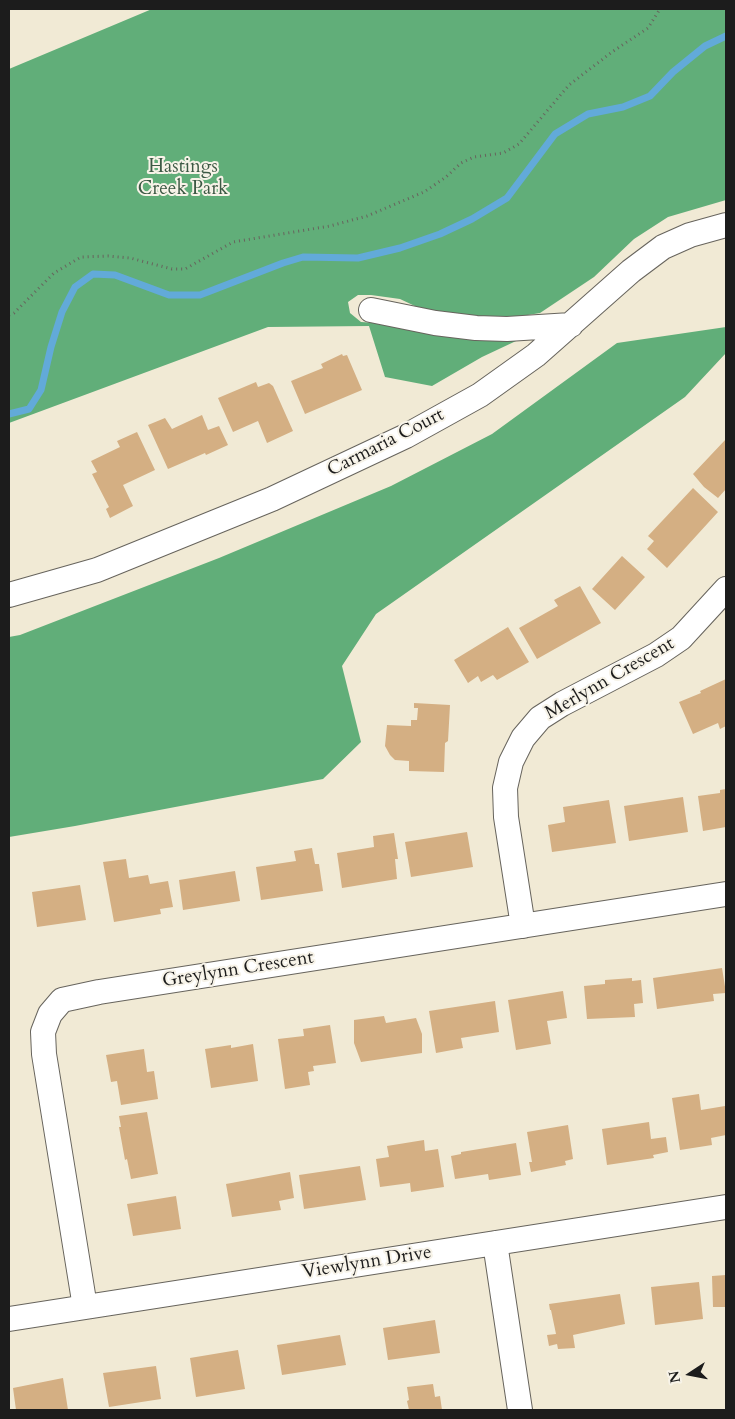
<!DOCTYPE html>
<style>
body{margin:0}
#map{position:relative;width:735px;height:1419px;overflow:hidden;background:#f1ead5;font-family:Cardo,serif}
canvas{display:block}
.frame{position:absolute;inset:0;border:10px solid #1c1c1c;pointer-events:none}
.north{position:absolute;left:665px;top:1349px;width:50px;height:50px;-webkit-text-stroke:4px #f7f3e8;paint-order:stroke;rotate:259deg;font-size:14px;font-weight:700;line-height:20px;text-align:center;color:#1c1c1c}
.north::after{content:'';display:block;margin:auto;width:18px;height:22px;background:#1c1c1c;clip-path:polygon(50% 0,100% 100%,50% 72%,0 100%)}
</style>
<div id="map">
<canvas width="735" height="1419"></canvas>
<div class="frame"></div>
<div class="north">N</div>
</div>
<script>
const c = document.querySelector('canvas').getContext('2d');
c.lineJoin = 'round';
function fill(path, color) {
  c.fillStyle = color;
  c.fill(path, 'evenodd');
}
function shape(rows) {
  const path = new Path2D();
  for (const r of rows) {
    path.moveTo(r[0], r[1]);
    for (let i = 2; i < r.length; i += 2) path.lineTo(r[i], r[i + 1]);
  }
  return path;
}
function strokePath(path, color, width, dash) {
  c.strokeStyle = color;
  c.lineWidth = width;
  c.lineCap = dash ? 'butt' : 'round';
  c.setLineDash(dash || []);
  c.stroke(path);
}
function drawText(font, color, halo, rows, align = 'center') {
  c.font = font + ' Cardo,serif';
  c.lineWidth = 4;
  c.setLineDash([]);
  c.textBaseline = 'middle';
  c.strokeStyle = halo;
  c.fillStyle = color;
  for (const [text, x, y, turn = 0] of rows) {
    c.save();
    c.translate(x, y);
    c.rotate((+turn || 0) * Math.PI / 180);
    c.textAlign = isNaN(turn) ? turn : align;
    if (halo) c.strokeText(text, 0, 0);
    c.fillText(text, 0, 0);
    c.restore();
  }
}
const forest = shape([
 [152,9,726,9,726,200,668,217,634,239,594,277,540,313,504,319,440,313,417,307,400,299,371,295,358,295,348,302,350,313,361,322,406,325,460,336,516,341,482,357,432,386,385,377,369,326,268,327,9,423,9,69],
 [726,327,726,353,685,397,376,614,342,666,361,742,323,779,75,826,9,837,9,637,20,635,219,558,391,486,492,434,617,343]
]);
const stream = shape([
 [9,414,29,409,41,390,51,347,62,312,75,287,93,274,115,275,169,295,200,295,283,263,303,257,358,258,400,248,440,234,472,219,507,198,555,134,588,114,623,107,650,96,673,72,705,46,726,36]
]);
const building = shape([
 [342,354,343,356,347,355,362,390,305,414,291,381,323,368,321,364],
 [256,382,258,387,269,383,273,386,293,431,267,443,258,421,233,432,218,398],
 [202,415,208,430,219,426,228,445,206,455,205,453,168,469,148,425,165,418,172,429],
 [137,432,155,470,123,485,133,506,110,518,106,509,109,507,92,474,97,472,91,461,120,447,117,441],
 [726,439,726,489,718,498,704,487,693,474],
 [693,488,718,512,667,568,647,549,654,541,648,536],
 [622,556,645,577,615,610,592,589],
 [580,586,601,623,537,659,519,628,558,606,554,600],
 [508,627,529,662,497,680,493,675,481,682,478,676,468,683,454,660],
 [726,679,726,726,720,729,718,723,693,734,679,702,701,693,700,691],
 [414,703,450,705,448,741,445,743,444,772,409,771,409,761,395,760,390,755,385,746,387,725,411,726,411,720,417,720,418,708,414,708],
 [726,789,726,827,703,831,698,796,720,793,720,790],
 [683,797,688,832,629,841,624,806],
 [609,800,616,843,552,852,548,825,565,822,563,807],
 [467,832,473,867,411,877,405,842],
 [394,833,398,859,395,859,397,879,342,888,337,853,374,847,373,836],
 [312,848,315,864,319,864,323,891,261,900,256,867,296,861,294,851],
 [126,859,129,878,148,875,150,884,168,881,173,907,160,909,161,914,114,922,103,862],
 [235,871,240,901,183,910,179,880],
 [80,885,86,920,37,927,32,892],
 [722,968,726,993,713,994,714,1001,657,1009,653,978],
 [632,978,632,981,641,980,643,1003,634,1004,635,1017,587,1019,584,986,605,984,605,980],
 [563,991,567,1018,547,1021,551,1044,516,1050,508,1000],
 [495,1001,499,1032,461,1038,463,1048,436,1053,429,1011],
 [384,1016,386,1023,416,1018,422,1034,422,1053,361,1062,354,1043,354,1020],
 [330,1025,336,1063,313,1066,314,1071,308,1072,310,1085,285,1089,278,1039,304,1036,303,1029],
 [253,1044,258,1081,211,1088,205,1049,231,1045,231,1048],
 [144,1049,147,1072,154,1071,158,1099,121,1105,117,1081,111,1082,106,1055],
 [699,1094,701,1110,725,1106,726,1135,711,1138,712,1145,680,1150,672,1098],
 [147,1112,158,1174,131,1179,127,1159,125,1160,119,1127,121,1127,119,1116],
 [649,1122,651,1139,666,1137,668,1152,653,1155,654,1158,607,1165,602,1129],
 [568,1125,573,1159,565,1161,566,1165,531,1172,529,1162,532,1162,527,1132],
 [424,1140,425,1151,438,1149,444,1187,411,1192,410,1183,380,1187,376,1159,389,1157,387,1146],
 [516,1143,521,1175,489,1180,488,1174,455,1179,451,1156,461,1154,461,1152],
 [360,1166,366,1200,304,1209,299,1175],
 [290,1172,294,1198,279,1201,281,1210,232,1217,226,1184],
 [176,1196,181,1229,133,1236,127,1204],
 [726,1275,726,1307,713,1307,712,1276],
 [699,1282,703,1319,655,1325,651,1287],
 [620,1294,625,1324,573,1335,575,1348,558,1349,557,1344,549,1346,547,1335,556,1334,551,1310,550,1310,549,1304],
 [435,1320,440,1353,388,1360,383,1328],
 [340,1335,346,1365,282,1375,277,1345],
 [238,1350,245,1389,196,1397,190,1358],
 [156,1366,161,1399,109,1407,103,1373],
 [63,1378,68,1410,16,1410,13,1388],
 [433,1384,435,1397,440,1396,442,1410,409,1410,407,1401,409,1400,407,1387]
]);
const path = shape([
 [9,315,14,313,54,273,81,257,108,256,130,258,172,269,185,269,233,242,330,226,367,216,424,192,446,177,461,163,474,157,503,153,519,144,569,85,612,52,648,28,660,9]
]);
const minor = shape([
 [371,310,435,323,476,328,507,329,571,325],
 [9,595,97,570,272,499,406,436,480,395,536,355,631,271,663,247,690,235,726,225],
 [523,926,506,817,505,788,511,762,523,738,540,718,562,704,656,655,681,638,726,589],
 [495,1243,520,1410],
 [85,1307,44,1054,43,1032,50,1014,62,1000,99,992,726,894],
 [9,1319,726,1207]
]);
const parkNames = [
 ["Hastings",183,168],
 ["Creek Park",183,190]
];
const streetNames = [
 ["Carmaria Court",386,443,-27],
 ["Merlynn Crescent",610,679,-30],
 ["Greylynn Crescent",238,970,-9],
 ["Viewlynn Drive",367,1263,-9]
];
fill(forest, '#61ae79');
strokePath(stream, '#62aad9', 7);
fill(building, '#d4af83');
strokePath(minor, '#67645d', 26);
strokePath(path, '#67645d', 3, [1, 4]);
strokePath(minor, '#fff', 24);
drawText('19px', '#3c5944', '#f7f3e8', parkNames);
drawText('19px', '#1c1c1c', '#f7f3e8', streetNames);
</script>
